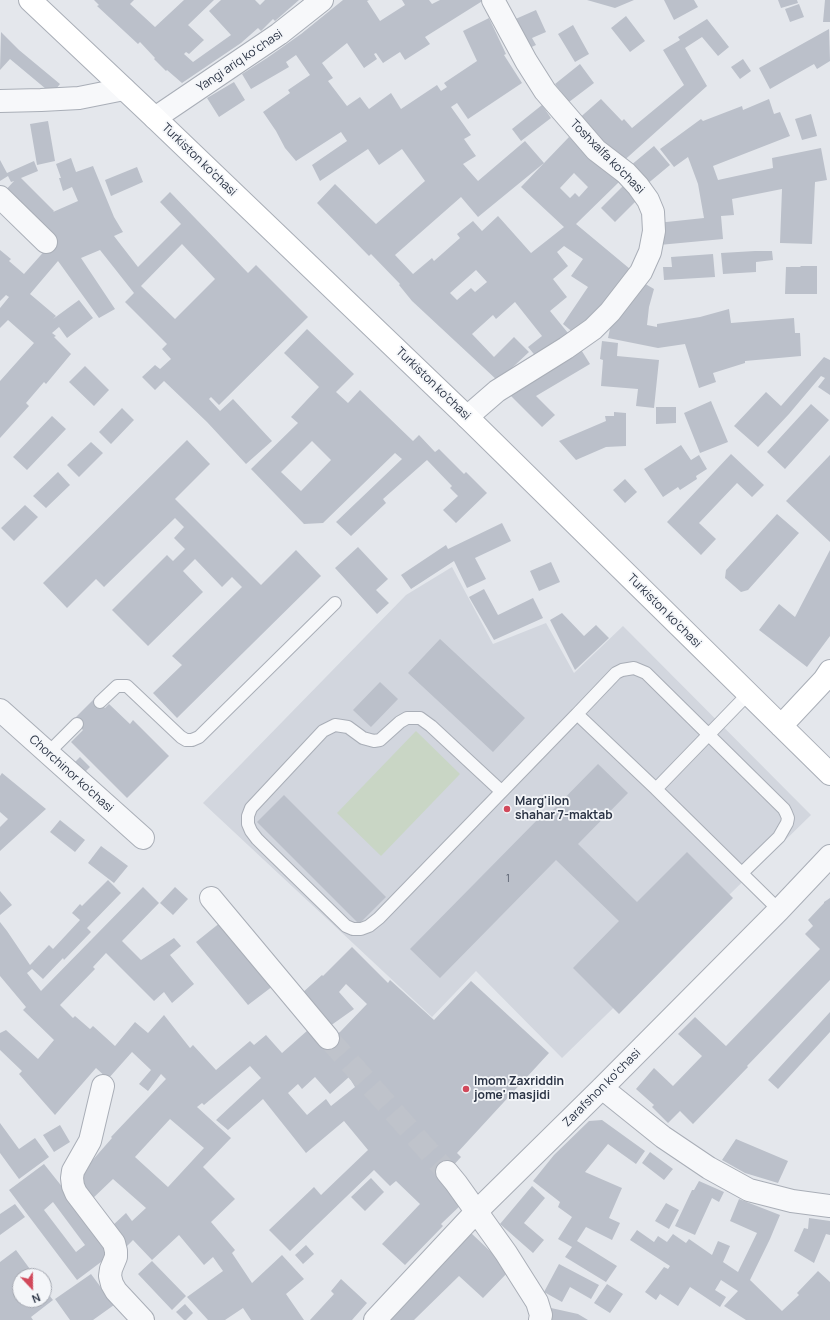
<!DOCTYPE html>
<meta charset="utf-8">
<style>
body{margin:0}
#map{position:relative;width:830px;height:1320px;overflow:hidden;background:#e4e7ec;font-family:Manrope,sans-serif}
canvas{display:block}
.north{position:absolute;left:12px;top:1268px;width:40px;height:40px;box-sizing:border-box;background:#f4f6f9;border:1px solid #a4a8b1;border-radius:50%;rotate:158deg;font-size:11px;font-weight:700;line-height:16px;text-align:center;color:#2b3445}
.north::after{content:'';display:block;margin:auto;width:14px;height:18px;background:#d1495b;clip-path:polygon(50% 0,100% 100%,50% 72%,0 100%)}
</style>
<div id="map">
<canvas width="830" height="1320"></canvas>
<div class="north">N</div>
</div>
<script>
const c = document.querySelector('canvas').getContext('2d');
c.lineJoin = 'round';
function fill(path, color) {
  c.fillStyle = color;
  c.fill(path, 'evenodd');
}
function shape(rows) {
  const path = new Path2D();
  for (const r of rows) {
    path.moveTo(r[0], r[1]);
    for (let i = 2; i < r.length; i += 2) path.lineTo(r[i], r[i + 1]);
  }
  return path;
}
function strokePath(path, color, width, dash) {
  c.strokeStyle = color;
  c.lineWidth = width;
  c.lineCap = dash ? 'butt' : 'round';
  c.setLineDash(dash || []);
  c.stroke(path);
}
function drawText(font, color, halo, rows, align = 'center') {
  c.font = font + ' Manrope,sans-serif';
  c.lineWidth = 3.5;
  c.setLineDash([]);
  c.textBaseline = 'middle';
  c.strokeStyle = halo;
  c.fillStyle = color;
  for (const [text, x, y, turn = 0] of rows) {
    c.save();
    c.translate(x, y);
    c.rotate((+turn || 0) * Math.PI / 180);
    c.textAlign = isNaN(turn) ? turn : align;
    if (halo) c.strokeText(text, 0, 0);
    c.fillText(text, 0, 0);
    c.restore();
  }
}
const built = shape([
 [452,567,493,644,546,623,574,673,623,626,811,815,562,1058,476,971,432,1017,203,803,406,595]
]);
const green = shape([
 [416,731,460,774,381,856,337,813]
]);
const building = shape([
 [94,0,134,0,130,4,155,27,184,0,214,0,188,25,204,40,189,54,186,52,184,54,193,62,231,35,209,11,221,0,255,0,260,5,265,0,299,0,275,21,273,19,261,31,258,28,241,43,182,83,167,70,166,71,154,59,155,58,140,42,138,44,97,6,99,5],
 [343,0,369,0,367,1,380,21,405,5,402,0,429,0,432,4,440,0,484,0,425,37,430,44,405,60,400,52,383,63,376,53,374,54,377,59,364,68,347,43,322,63,333,78,328,81,347,106,360,97,369,109,391,93,401,109,437,85,441,91,447,87,444,83,477,61,463,31,489,18,506,54,504,55,522,83,468,119,457,103,451,107,471,135,464,139,476,156,463,164,478,181,525,141,544,163,478,217,461,197,395,255,413,274,432,258,434,261,460,238,457,234,473,221,482,231,498,216,531,253,564,227,521,187,569,137,619,182,576,224,630,269,596,314,575,334,563,324,588,287,571,276,583,259,564,246,557,252,568,266,553,279,567,297,550,311,568,333,538,359,528,347,542,336,515,302,496,319,493,315,472,334,494,357,514,337,529,352,498,381,412,301,399,285,400,284,371,254,369,256,317,203,335,184,376,224,425,181,402,149,379,165,368,149,320,181,312,165,347,141,341,132,296,161,285,148,276,131,263,112,290,93,288,90,310,75,296,55,286,62,289,67,251,89,242,74,267,58,301,34],
 [574,173,588,187,579,197,575,193,570,198,560,188],
 [476,270,487,282,475,292,471,288,457,300,450,293],
 [587,0,634,0,615,8],
 [664,0,694,0,698,7,674,20],
 [778,0,797,0,798,3,781,8],
 [825,0,830,0,830,22,823,22],
 [799,4,804,17,790,22,785,9],
 [536,10,546,32,532,38,536,45,523,51,511,21],
 [626,16,645,41,630,52,611,28],
 [707,19,729,47,718,56,702,37,685,48,707,86,619,165,576,121,601,99,622,121,624,119,632,128,684,85,663,50,680,40,678,37],
 [573,25,589,54,575,62,558,34],
 [829,29,830,61,817,69,814,64,770,89,759,68],
 [1,32,19,50,60,84,52,94,10,59,0,70],
 [743,59,751,71,740,79,731,67],
 [580,64,594,83,569,102,555,84],
 [234,82,245,100,219,117,207,98],
 [769,99,774,114,780,112,790,136,713,166,718,180,773,168,772,158,821,148,827,180,815,182,812,244,780,243,782,189,732,199,734,215,721,216,723,239,659,245,657,223,704,218,698,184,688,157,674,167,660,149,701,119,703,121,742,106,743,110],
 [542,105,551,118,521,141,512,129],
 [811,114,817,136,802,140,795,119],
 [48,121,55,161,37,165,30,124],
 [654,146,670,165,646,185,630,166],
 [71,158,76,172,93,166,114,217,123,232,114,236,138,267,181,224,160,202,170,192,248,273,256,265,308,317,219,405,211,397,209,399,220,411,233,399,272,441,246,464,207,422,164,381,155,390,142,377,155,365,160,369,171,359,162,349,167,344,125,302,134,293,100,250,81,258,115,309,99,318,58,261,30,294,56,316,53,319,79,300,93,318,67,338,59,327,52,333,56,336,54,337,71,354,46,384,44,382,26,403,29,406,0,438,0,381,34,343,8,320,0,328,0,308,9,297,6,295,0,301,0,250,11,259,9,261,24,274,48,247,3,193,14,181,11,182,8,176,0,181,0,160,7,173,34,161,38,171,21,178,54,211,53,212,78,201,72,187,63,191,59,178,61,178,56,164],
 [182,244,215,279,175,319,141,286],
 [137,167,143,182,111,196,105,180],
 [623,186,637,200,615,222,601,208],
 [755,251,772,251,773,260,756,262,756,272,723,274,721,253],
 [713,254,715,277,664,280,663,267,672,267,671,257],
 [800,266,817,266,817,294,785,294,786,267,801,267],
 [642,282,654,289,649,307,647,325,657,327,657,324,700,317,729,309,731,323,794,318,795,333,800,333,801,356,745,361,745,363,713,373,716,382,699,388,685,344,658,348,608,338,612,319],
 [307,329,354,374,336,392,348,403,360,390,413,441,419,435,435,452,439,449,464,474,466,472,487,493,456,523,443,510,458,496,450,488,452,486,427,460,383,499,386,503,351,536,336,522,402,459,395,453,323,523,304,524,251,469,298,423,291,417,319,387,284,353],
 [312,441,331,460,301,491,281,472],
 [602,341,618,343,617,356,659,360,654,408,636,406,638,389,601,386,603,360,600,359],
 [580,348,590,364,536,396,555,415,542,427,508,393],
 [824,357,830,360,830,395,818,387,825,378,821,376,789,414,758,447,734,426,766,392,781,406],
 [85,366,109,390,94,406,69,382],
 [711,401,728,442,700,453,684,413],
 [811,404,829,420,785,469,767,452],
 [656,407,676,407,676,423,656,424],
 [122,408,134,420,111,444,99,432],
 [614,412,626,413,626,446,606,447,576,460,559,441,606,421,605,416,614,416],
 [52,416,66,429,27,470,13,457],
 [187,440,210,464,175,499,261,585,296,550,321,576,177,718,153,693,182,665,172,656,242,587,232,577,222,587,195,559,183,571,203,592,148,646,112,610,167,555,173,561,185,549,174,538,184,527,175,518,104,587,96,579,67,608,43,583],
 [91,442,103,453,79,477,67,465],
 [681,445,691,460,699,455,707,469,696,476,697,479,680,490,678,487,663,497,644,469],
 [731,454,764,485,752,497,737,483,699,523,716,539,701,555,667,522],
 [830,455,830,542,786,501],
 [58,472,70,485,46,508,33,496],
 [625,479,637,492,625,503,613,490],
 [25,505,38,517,14,541,1,528],
 [777,514,799,533,748,590,741,592,725,578,726,570],
 [502,523,511,541,475,558,486,579,467,588,454,561,411,589,401,575,446,545,448,549],
 [358,547,388,579,376,590,389,603,377,614,335,568],
 [830,550,830,636,807,667,759,630,779,604,795,617],
 [551,562,560,582,539,591,530,571],
 [484,589,498,615,533,598,543,618,494,640,469,597],
 [562,613,584,636,596,625,609,638,575,670,550,620],
 [440,639,525,718,493,752,408,673],
 [380,682,398,699,371,727,353,710],
 [95,698,105,708,109,704,130,724,133,720,169,756,127,798,71,742,83,730,73,720],
 [80,757,90,767,82,775,72,765],
 [598,764,628,793,578,844,637,902,687,852,733,898,619,1014,573,968,619,921,556,860,440,978,410,949,543,814,546,817],
 [2,773,46,809,0,851,0,827,8,819,0,812,0,776],
 [284,795,386,897,359,924,257,822],
 [60,820,85,840,75,852,50,832],
 [101,846,128,866,114,883,88,863],
 [108,880,121,893,87,928,91,932,64,960,63,958,43,979,32,969,27,973,41,991,143,887,159,903,122,941,141,960,174,938,181,946,170,955,194,984,172,1003,164,992,154,1001,106,953,93,967,95,969,60,1005,73,1018,75,1016,90,1029,93,1026,115,1046,135,1022,148,1033,164,1015,190,1048,193,1045,216,1070,250,1041,254,1045,266,1035,282,1053,308,1030,319,1043,340,1032,367,1004,346,984,339,992,354,1009,330,1026,301,994,322,975,323,976,352,947,388,983,390,980,434,1020,471,981,549,1053,457,1153,461,1157,440,1180,463,1203,441,1224,443,1226,405,1265,382,1244,420,1204,396,1181,390,1186,374,1170,290,1251,269,1230,314,1187,321,1195,368,1150,344,1121,306,1153,263,1099,228,1130,216,1120,261,1078,250,1066,204,1105,202,1103,197,1107,231,1138,203,1167,235,1199,211,1222,235,1250,232,1253,252,1283,282,1255,304,1279,286,1294,304,1320,251,1320,243,1308,225,1320,208,1320,187,1297,223,1271,213,1257,204,1265,179,1235,152,1260,133,1240,126,1247,112,1226,126,1213,132,1221,146,1208,113,1179,91,1200,76,1179,112,1138,111,1137,166,1079,161,1074,148,1091,139,1084,151,1070,132,1052,108,1079,96,1068,55,1115,19,1074,22,1071,0,1050,0,1033,6,1030,38,1059,54,1040,23,1010,26,1007,0,976,0,922,7,931,30,965,49,945,53,949,80,920,72,913,80,904,82,906],
 [315,1077,330,1094,349,1077,355,1087,331,1106,326,1099,307,1115,288,1093,298,1084,302,1089],
 [170,1119,204,1148,168,1187,135,1157],
 [175,887,188,899,173,915,160,903],
 [0,891,12,905,0,915],
 [830,898,830,980,747,1066,748,1067,693,1124,680,1111,668,1123,652,1107,654,1105,636,1089,654,1068,673,1086,702,1056,678,1034,695,1017,726,1046,820,949,805,934,813,926,808,920,824,903,824,902],
 [221,922,273,986,248,1005,196,942],
 [830,1012,830,1032,778,1089,768,1080],
 [602,1120,645,1151,636,1164,608,1144,585,1172,622,1188,609,1218,620,1223,612,1240,586,1227,577,1241,617,1266,606,1282,565,1257,572,1247,558,1239,572,1217,558,1207,560,1202,533,1181,554,1155,589,1121],
 [0,1123,19,1149,35,1138,49,1157,19,1179,0,1153],
 [60,1125,70,1142,54,1152,43,1135],
 [736,1139,788,1161,778,1183,745,1173,722,1160],
 [650,1152,673,1169,664,1180,642,1163],
 [44,1164,110,1247,109,1256,77,1280,9,1190],
 [53,1202,85,1245,76,1252,44,1210],
 [371,1178,384,1192,365,1211,351,1197],
 [699,1181,724,1192,719,1202,712,1198,695,1235,675,1226,692,1190,694,1190],
 [532,1186,545,1198,524,1223,544,1240,533,1253,500,1224],
 [739,1199,780,1215,770,1239,750,1280,782,1311,799,1295,797,1293,818,1271,830,1282,830,1320,746,1320,724,1306,738,1291,721,1280,715,1290,726,1297,720,1307,690,1287,678,1306,660,1294,656,1300,645,1292,664,1267,668,1269,670,1266,630,1240,637,1230,654,1242,658,1236,667,1242,673,1234,686,1243,689,1239,712,1255,718,1241,730,1246,723,1262,738,1272,757,1233,730,1221],
 [666,1203,679,1210,669,1229,655,1221],
 [15,1204,25,1217,0,1235,0,1214],
 [809,1218,830,1221,830,1235,826,1234,814,1263,794,1251,804,1228,808,1229],
 [471,1233,510,1270,483,1298,459,1276,414,1320,382,1320],
 [306,1245,314,1254,303,1264,295,1255],
 [16,1250,35,1276,20,1276,20,1300,44,1300,44,1289,53,1300,31,1317,33,1320,0,1320,0,1262],
 [152,1261,186,1296,172,1310,138,1274],
 [559,1264,599,1285,591,1299,570,1287,562,1302,544,1292],
 [91,1274,114,1305,93,1320,70,1320,55,1299],
 [341,1279,367,1303,352,1320,310,1320,334,1294,331,1291],
 [607,1284,623,1294,610,1313,594,1303],
 [185,1304,193,1313,186,1320,184,1320,176,1312],
 [551,1308,578,1314,588,1320,549,1320]
]);
const streetTunnel = shape([
 [328,1038,447,1172]
]);
const lane = shape([
 [100,702,117,686,127,686,181,737,186,740,192,740,199,737,335,603],
 [577,714,616,673,622,670,634,668,646,673,784,809,786,813,788,818,787,823,779,837,742,873],
 [48,753,77,724],
 [656,789,779,910],
 [501,791,431,726,420,718,407,718,400,722,380,740,374,741,363,738,348,727,335,725,323,731,251,808,248,816,248,824,251,831,257,839,346,926,353,929,361,929,369,926,379,918,577,714,656,789,748,694]
]);
const street = shape([
 [0,101,41,100,79,98,124,89],
 [155,118,279,34,322,0],
 [0,197,46,242],
 [467,417,497,391,566,348,593,329,610,312,641,272,650,252,654,231,653,212,648,200,638,186,626,173,596,150,545,91,526,61,493,0],
 [0,710,143,838],
 [211,898,328,1038],
 [103,1086,90,1141,73,1171,72,1178,73,1186,76,1193,114,1243,116,1251,116,1257,111,1269,110,1276,112,1284,116,1291,143,1320],
 [602,1088,663,1137,709,1168,749,1190,792,1201,830,1206],
 [447,1172,456,1183,506,1253,537,1302,541,1315,540,1320],
 [375,1320,476,1212,602,1088,779,910,830,856]
]);
const secondary = shape([
 [30,0,155,118,467,417,830,774],
 [781,726,824,680,830,671]
]);
const markers = [
 [507,809,4,"#d1495b"],
 [466,1089,4,"#d1495b"]
];
const numberNames = [
 ["1",508,879]
];
const streetNames = [
 ["Yangi ariq koʻchasi",240,61,-34],
 ["Toshxalfa ko'chasi",607,157,45],
 ["Turkiston ko’chasi",199,160,44],
 ["Turkiston ko’chasi",433,384,44],
 ["Turkiston ko’chasi",664,611,45],
 ["Chorchinor ko'chasi",71,774,42],
 ["Zarafshon koʻchasi",602,1088,-45]
];
const poiNames = [
 ["Marg'ilon",515,802],
 ["shahar 7-maktab",515,816],
 ["Imom Zaxriddin",474,1082],
 ["jome' masjidi",474,1096]
];
fill(built, '#d2d6de');
fill(green, '#c9d6c5');
fill(building, '#bbc0ca');
strokePath(streetTunnel, '#bfc3cb', 22, [22, 11]);
strokePath(lane, '#a9aeb7', 14);
strokePath(street, '#a9aeb7', 24);
strokePath(secondary, '#a9aeb7', 24);
strokePath(lane, '#f7f8fa', 12);
strokePath(street, '#f7f8fa', 22);
strokePath(secondary, '#fff', 22);
for (const [x, y, r, color] of markers) {
  const dot = new Path2D();
  dot.arc(x, y, r, 0, 2 * Math.PI);
  c.fillStyle = color;
  c.fill(dot);
  strokePath(dot, '#f4f6f9', 1.5);
}
drawText('10px', '#4f5766', null, numberNames);
drawText('12px', '#2b3445', '#f4f6f9', streetNames);
drawText('bold 12px', '#2b3445', '#f4f6f9', poiNames, 'left');
</script>
